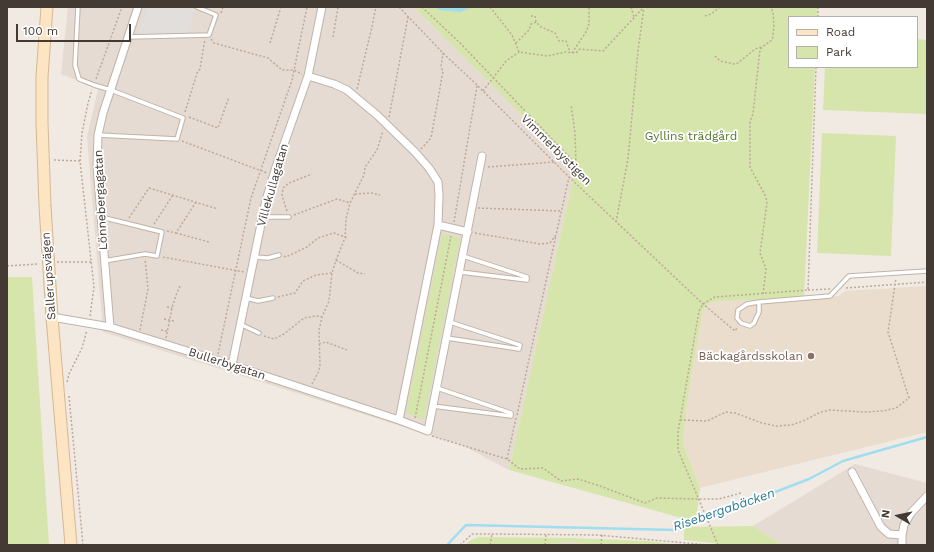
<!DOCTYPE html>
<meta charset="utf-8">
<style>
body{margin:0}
#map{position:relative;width:934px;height:552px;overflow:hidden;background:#f1eae3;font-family:"Work Sans",sans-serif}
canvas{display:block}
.frame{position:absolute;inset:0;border:8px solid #433a34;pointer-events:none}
.legend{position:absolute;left:788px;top:16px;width:130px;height:52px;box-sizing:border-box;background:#fff;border:1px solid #b4b0ae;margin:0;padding:5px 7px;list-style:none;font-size:12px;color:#433a34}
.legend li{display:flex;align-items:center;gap:8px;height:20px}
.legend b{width:20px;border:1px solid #b4b0ae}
.north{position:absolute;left:878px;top:496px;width:40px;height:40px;-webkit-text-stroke:3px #fff;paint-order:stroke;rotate:279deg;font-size:11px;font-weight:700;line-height:16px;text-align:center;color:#433a34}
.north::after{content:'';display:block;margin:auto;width:14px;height:18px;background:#433a34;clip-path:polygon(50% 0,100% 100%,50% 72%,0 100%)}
.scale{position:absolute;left:16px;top:24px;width:115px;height:18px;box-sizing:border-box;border:2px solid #433a34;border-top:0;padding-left:5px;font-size:12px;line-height:14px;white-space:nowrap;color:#433a34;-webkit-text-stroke:3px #fff;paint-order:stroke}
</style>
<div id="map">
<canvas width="934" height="552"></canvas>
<div class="frame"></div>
<ul class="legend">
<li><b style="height:5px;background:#fde4c2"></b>Road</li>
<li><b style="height:11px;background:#d6e5ac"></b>Park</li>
</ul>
<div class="north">N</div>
<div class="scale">100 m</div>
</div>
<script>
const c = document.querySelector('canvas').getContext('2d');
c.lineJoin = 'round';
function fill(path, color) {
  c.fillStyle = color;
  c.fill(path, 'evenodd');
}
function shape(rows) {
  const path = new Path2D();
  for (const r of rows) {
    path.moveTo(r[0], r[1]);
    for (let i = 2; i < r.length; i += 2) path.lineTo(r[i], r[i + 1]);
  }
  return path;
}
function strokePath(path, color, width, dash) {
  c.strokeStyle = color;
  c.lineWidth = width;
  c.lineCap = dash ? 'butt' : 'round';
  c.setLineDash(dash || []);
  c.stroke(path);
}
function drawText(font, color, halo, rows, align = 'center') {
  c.font = font + ' "Work Sans",sans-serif';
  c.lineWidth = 3.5;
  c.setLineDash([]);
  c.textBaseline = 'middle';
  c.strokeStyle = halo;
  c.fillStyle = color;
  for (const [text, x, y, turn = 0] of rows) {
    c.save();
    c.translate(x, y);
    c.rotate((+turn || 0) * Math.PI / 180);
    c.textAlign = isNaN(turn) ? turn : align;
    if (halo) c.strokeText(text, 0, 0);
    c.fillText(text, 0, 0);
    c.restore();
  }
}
const residential = shape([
 [68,7,414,7,575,169,509,470,464,446,103,332,87,137,98,89,61,74],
 [855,464,927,483,927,545,782,545,753,526],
 [570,542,590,545,541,545]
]);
const education = shape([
 [927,286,927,432,700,488,683,443,687,403,703,309,711,302,839,296,845,291]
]);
const green = shape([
 [414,7,818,7,817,17,789,17,789,67,815,67,804,297,711,302,703,309,687,403,683,443,700,488,696,522,509,470,575,169],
 [917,39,927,40,927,114,823,110,825,67,917,67],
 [822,133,896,136,891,256,817,253],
 [442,233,460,238,424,420,406,413],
 [7,277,32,277,49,545,7,545],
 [753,526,782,545,722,545,721,544,684,540,684,527],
 [478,537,568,538,648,541,680,545,590,545,570,542,541,545,465,545,469,541]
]);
const parking = shape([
 [147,7,189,7,196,10,187,35,137,36]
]);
const water = shape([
 [435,7,473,7,460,12,439,10]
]);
const stream = shape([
 [447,545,466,525,676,530,809,479,843,461,927,437]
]);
const path = shape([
 [399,7,443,53,477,85,569,177,703,304,735,331,737,328],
 [422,7,461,44,576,164],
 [490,7,512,35,519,52,547,56,566,52,576,53,580,49,603,51,644,7],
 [631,7,634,17],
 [221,13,223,7],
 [531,16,535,16,536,22,541,27,555,33,559,41,566,41,570,52],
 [705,16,711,14,720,7],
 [818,17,818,7],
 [333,37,338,7],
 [211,39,214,43,268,58,282,70,294,70,302,74],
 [270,43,281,7],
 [516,43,529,30,531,24,536,22],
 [572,53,586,32,589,24,589,7],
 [715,56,720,61,734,64,738,63,755,49,762,47],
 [96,79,122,7],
 [357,89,371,31,376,7],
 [483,91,506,61,519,52],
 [185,112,197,73,200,69,205,39],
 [189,117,218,128,229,97],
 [389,117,408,17],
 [182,141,267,173],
 [421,149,431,138,443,71,441,67,443,53],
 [54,160,80,161],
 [488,167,554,162],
 [355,194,372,193,380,195],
 [478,208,562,211],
 [287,211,282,196,283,188,289,183,312,174],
 [294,215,337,199,350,203],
 [129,218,149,188,218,209],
 [454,222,477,86],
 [616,222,628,159,638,51,644,7],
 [154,224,173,195],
 [167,231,176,233,196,202],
 [176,233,209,242],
 [475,233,540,244,550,243,556,235,569,177,576,164,575,133,571,105],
 [284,256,286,257,307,247,318,238,334,233,348,238],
 [163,257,244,272],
 [336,260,358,273,365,274],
 [57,262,91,262],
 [7,266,37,264],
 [846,288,927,282],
 [808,290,830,289],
 [763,294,766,269,760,253,767,203,766,197,750,167,750,122,753,114,760,50,762,47,772,40,773,36,774,24,773,13,771,7],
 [278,297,295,293,303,281,316,275,332,273],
 [167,307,172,308],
 [90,316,94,287,80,161,82,133,88,103,92,90],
 [164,319,174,321],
 [140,330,148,289,145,259],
 [161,330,167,331],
 [264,336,274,339,284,334,304,318,316,316,322,317],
 [166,338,172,308,176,295,180,286],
 [319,344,326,342,347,350],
 [218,354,251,198,292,80,307,7],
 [67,382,69,374,82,348,87,330],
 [312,384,318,373,320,366,319,330,322,317,329,301,332,273,336,260,345,238,346,219,350,203,364,175,365,167,377,150,383,131],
 [69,396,83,545],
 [517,415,556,235],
 [415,418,451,236],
 [680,420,707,421,726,412,735,413,762,423,776,426,791,425,803,421,821,412,830,410,864,412,883,411,896,408,909,398,888,332,896,278],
 [432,436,494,455,507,459,520,469,543,468,561,481,578,479,600,486,645,503,657,498,699,499,719,499,741,493],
 [507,459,516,418],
 [460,545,472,534,492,534,598,535,708,545],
 [490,545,492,534],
 [545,545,546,535],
 [601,545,602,535],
 [718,545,678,450,678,432,699,311,703,304,715,297,808,290,816,67]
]);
const service = shape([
 [78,7,75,65,79,79,94,85,111,90,183,118,177,139,98,135],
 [129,37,209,35,216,15,197,7],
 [101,217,162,232,157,256,145,254,104,261],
 [263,217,289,217],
 [254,257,268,258,279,255],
 [460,272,527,280,527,277,463,256],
 [246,298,258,301,273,298],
 [759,302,759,312,754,323,750,326,741,323,737,318,738,310,747,304,759,302,830,296,849,276,927,271],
 [240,324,259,333],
 [447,338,519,349,520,345,450,322],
 [433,406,511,416,511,413,437,388]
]);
const minor = shape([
 [438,225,468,232],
 [52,317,110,327,232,365,399,420,438,225,439,195,438,182,429,168,415,152,377,115,347,90,334,84,308,76],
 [110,327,97,166,98,135,103,113,138,7],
 [232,365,266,200,276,167,308,76,322,7],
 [399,420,428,431,482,156],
 [852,472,881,527,889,534,902,535],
 [902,545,902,535,904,525,911,513,927,496]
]);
const secondary = shape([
 [47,7,42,77,42,123,45,206,52,317,71,545]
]);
const markers = [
 [811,356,4,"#8d6e63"]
];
const parkNames = [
 ["Gyllins trädgård",691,136]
];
const streetNames = [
 ["Vimmerbystigen",556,150,45],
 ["Villekullagatan",273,185,-74],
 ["Lönnebergagatan",101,200,-93],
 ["Sallerupsvägen",49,276,-94],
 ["Bullerbygatan",227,364,18]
];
const educationNames = [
 ["Bäckagårdsskolan",803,356]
];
const waterNames = [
 ["Risebergabäcken",724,510,-19]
];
fill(residential, '#e5dbd2');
fill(education, '#eaddcd');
fill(green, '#d6e5ac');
fill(parking, '#e2dedc');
fill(water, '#a0ddee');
strokePath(stream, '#a0ddee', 2.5);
strokePath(service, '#bfb3a9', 5.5);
strokePath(minor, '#bfb3a9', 9);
strokePath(secondary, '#d4b896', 13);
strokePath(path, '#bea998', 1.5, [2, 2]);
strokePath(service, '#fff', 3.5);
strokePath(minor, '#fff', 7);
strokePath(secondary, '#fde4c2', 11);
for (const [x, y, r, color] of markers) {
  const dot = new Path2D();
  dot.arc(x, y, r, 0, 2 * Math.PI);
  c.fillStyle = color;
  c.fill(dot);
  strokePath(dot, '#fff', 1.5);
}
drawText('12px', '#537329', '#fff', parkNames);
drawText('12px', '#433a34', '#fff', streetNames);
drawText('12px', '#785e54', '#fff', educationNames, 'right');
drawText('italic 13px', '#2b7b95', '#fff', waterNames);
</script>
